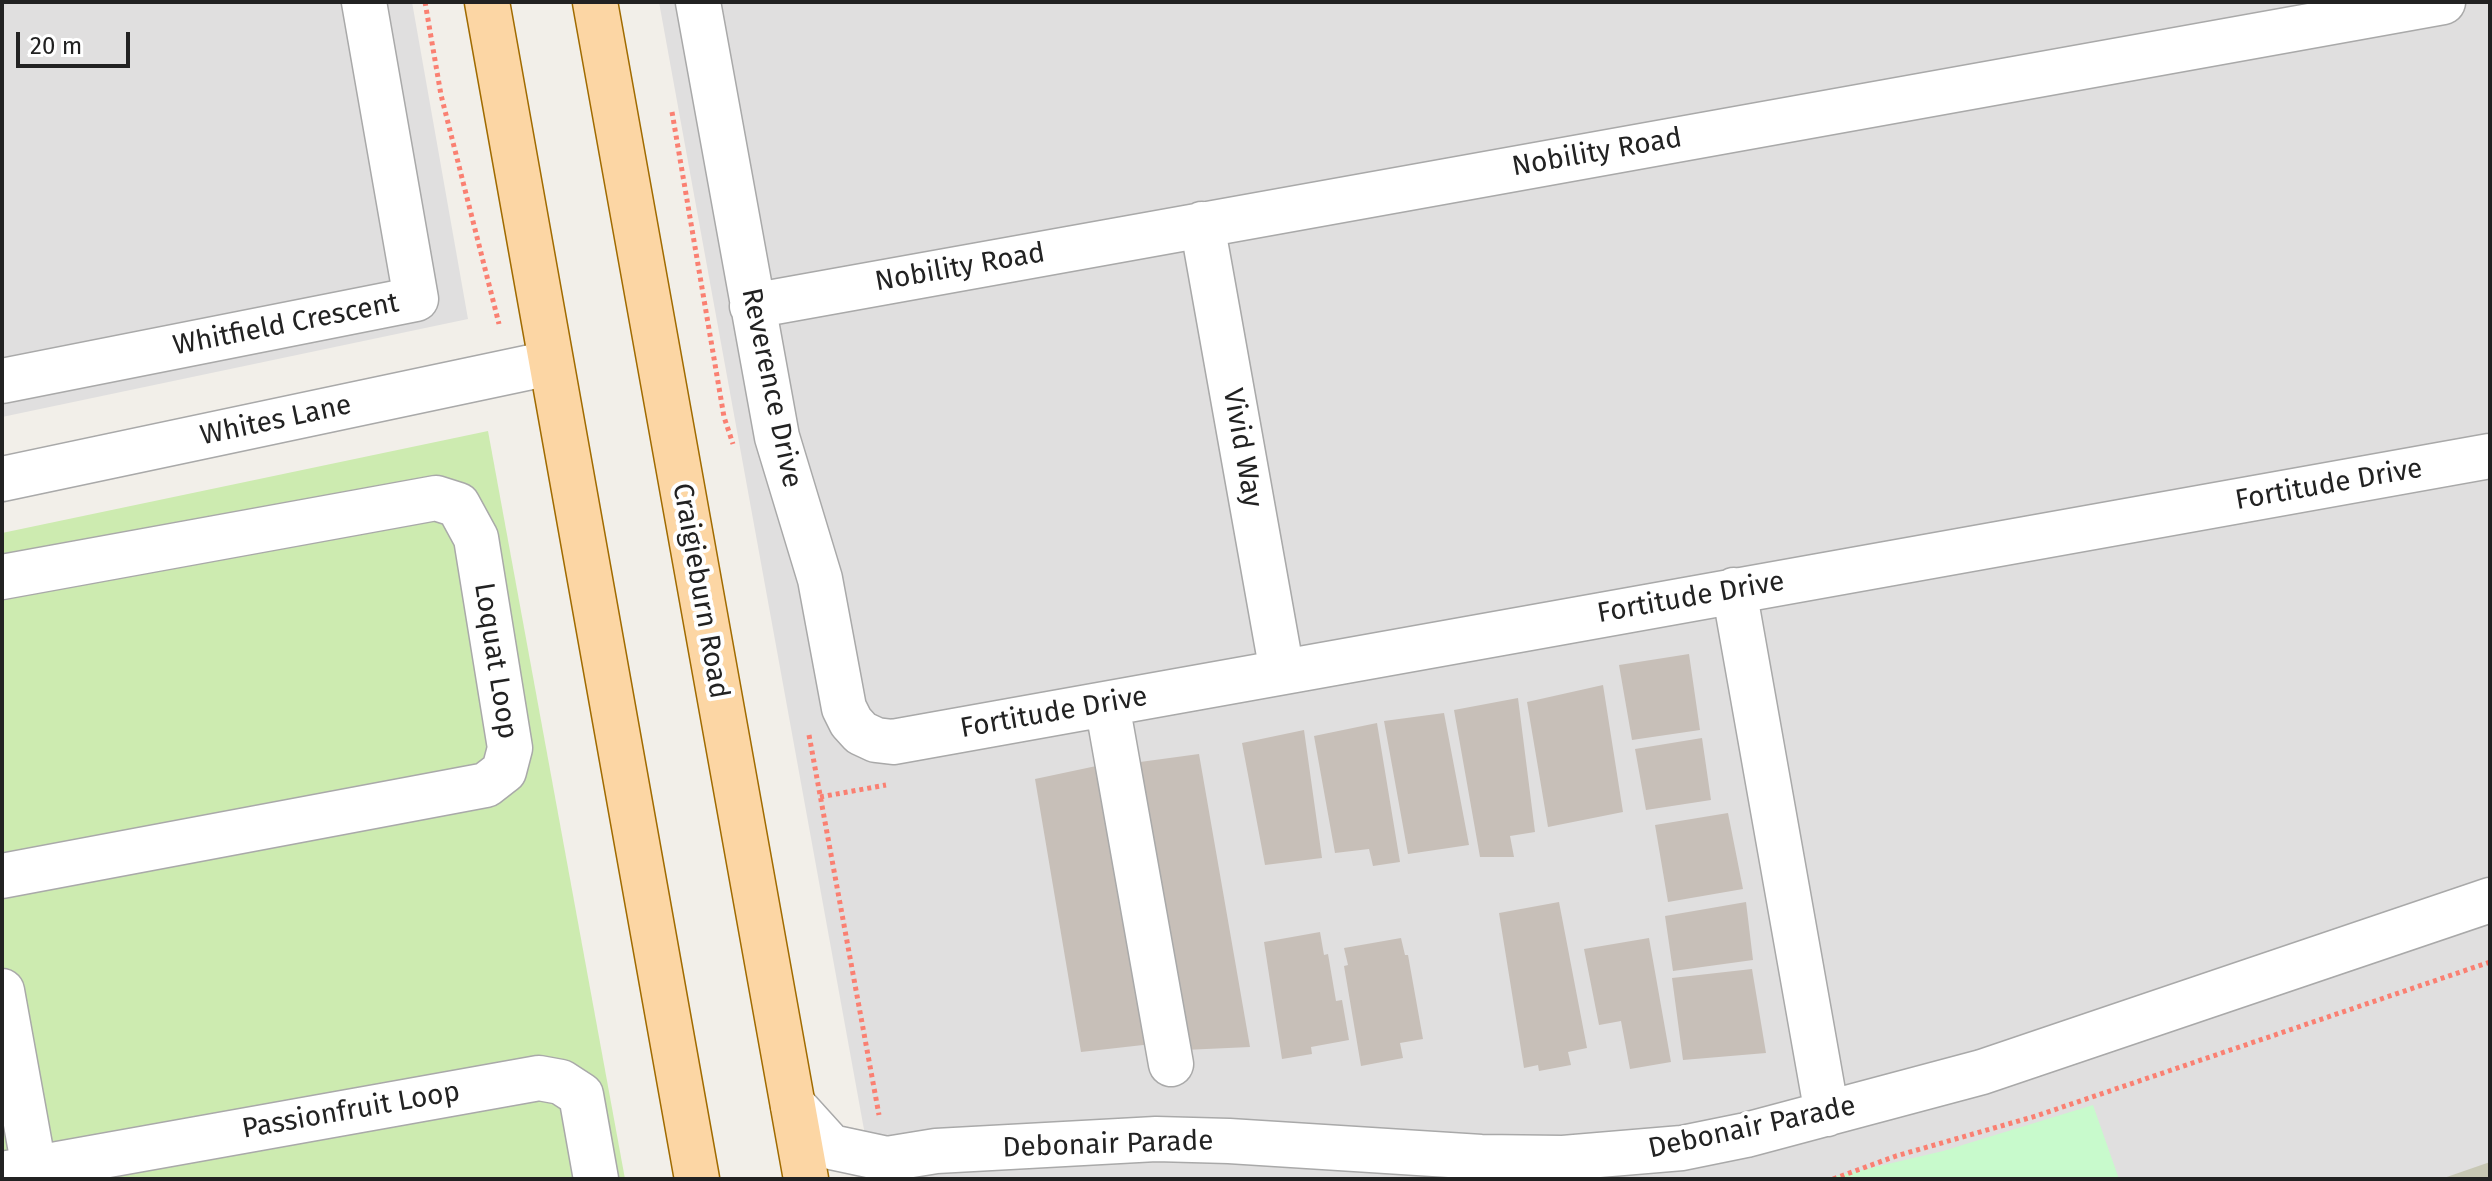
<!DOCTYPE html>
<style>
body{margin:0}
#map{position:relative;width:2492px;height:1181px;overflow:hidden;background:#f2efe9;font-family:"Fira Sans",sans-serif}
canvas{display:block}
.frame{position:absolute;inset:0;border:4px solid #222;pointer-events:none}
.scale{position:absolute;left:16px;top:32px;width:114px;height:36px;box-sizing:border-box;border:4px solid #222;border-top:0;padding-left:10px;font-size:24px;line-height:28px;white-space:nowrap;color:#222;-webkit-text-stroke:6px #fff;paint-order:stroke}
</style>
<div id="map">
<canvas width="2492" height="1181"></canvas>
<div class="frame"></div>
<div class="scale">20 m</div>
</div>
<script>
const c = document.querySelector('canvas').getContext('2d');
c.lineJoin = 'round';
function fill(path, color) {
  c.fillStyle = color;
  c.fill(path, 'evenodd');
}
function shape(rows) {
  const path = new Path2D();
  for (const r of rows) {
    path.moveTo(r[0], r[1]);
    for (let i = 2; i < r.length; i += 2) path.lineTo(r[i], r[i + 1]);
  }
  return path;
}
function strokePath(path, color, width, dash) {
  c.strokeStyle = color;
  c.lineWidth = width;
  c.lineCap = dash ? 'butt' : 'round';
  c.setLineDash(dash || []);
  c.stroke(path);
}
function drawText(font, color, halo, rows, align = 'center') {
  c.font = font + ' "Fira Sans",sans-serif';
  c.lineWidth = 8;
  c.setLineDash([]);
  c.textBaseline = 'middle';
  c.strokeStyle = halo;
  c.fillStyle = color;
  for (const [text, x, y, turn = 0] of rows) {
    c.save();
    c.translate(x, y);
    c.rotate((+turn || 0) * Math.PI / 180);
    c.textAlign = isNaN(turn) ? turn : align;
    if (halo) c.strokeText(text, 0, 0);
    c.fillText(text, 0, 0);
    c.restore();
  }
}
const residential = shape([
 [2,2,412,2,468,319,2,417],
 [659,2,2490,2,2490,1179,873,1179]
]);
const construction = shape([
 [2490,1162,2490,1179,2441,1179]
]);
const grass = shape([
 [488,431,625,1179,2,1179,2,533]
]);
const park = shape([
 [2093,1105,2119,1179,1824,1179,1943,1151]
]);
const building = shape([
 [1689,654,1700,730,1632,740,1619,665],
 [1603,685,1623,812,1548,827,1527,702],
 [1518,698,1535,832,1510,836,1514,857,1480,857,1454,710],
 [1444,713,1469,845,1408,854,1384,721],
 [1377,723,1400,862,1373,866,1369,849,1335,853,1314,736],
 [1304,730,1322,858,1265,865,1242,743],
 [1702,738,1711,800,1646,810,1635,749],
 [1199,754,1250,1047,1184,1050,1140,762],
 [1101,765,1152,1044,1081,1052,1035,779],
 [1728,813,1743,889,1668,902,1655,825],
 [1559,902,1587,1048,1568,1052,1571,1065,1539,1071,1538,1065,1524,1068,1499,913],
 [1746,902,1753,960,1673,971,1665,916],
 [1320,932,1324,955,1328,954,1336,1001,1342,1000,1349,1040,1311,1047,1312,1054,1282,1059,1264,942],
 [1401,938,1405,955,1408,955,1423,1039,1400,1043,1403,1058,1361,1066,1344,966,1348,965,1344,948],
 [1649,938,1671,1062,1630,1069,1621,1021,1599,1025,1584,949],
 [1752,969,1766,1053,1683,1060,1672,978]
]);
const path = shape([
 [425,2,441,95,499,324],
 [672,112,724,417,733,444],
 [809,735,879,1115],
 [820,797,886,785],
 [1833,1179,1896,1156,2036,1116,2490,962]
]);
const minor = shape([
 [698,2,777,437,820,579,844,708,851,722,861,733,876,740,893,742,2490,456],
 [1202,224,1282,672],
 [752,306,2443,2],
 [2,381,416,299,364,2],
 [2,479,550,363],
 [2,577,436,498,458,505,476,538,510,748,504,771,486,785,2,876],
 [1734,590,1827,1114],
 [1107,704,1171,1064],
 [2,991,36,1179],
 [793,1105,831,1147,887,1159,936,1151,1156,1139,1229,1141,1481,1157,1563,1158,1682,1148,1746,1135,1982,1072,2490,900],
 [2,1174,539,1078,561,1082,581,1095,596,1179]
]);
const major = shape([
 [487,2,697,1179],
 [595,2,806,1179]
]);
const streetNames = [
 ["Nobility Road",1597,153,-10],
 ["Nobility Road",960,268,-10],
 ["Whitfield Crescent",286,325,-11],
 ["Reverence Drive",771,388,78],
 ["Whites Lane",276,421,-12],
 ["Vivid Way",1242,448,80],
 ["Fortitude Drive",2329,485,-10],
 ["Craigieburn Road",700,591,80],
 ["Fortitude Drive",1691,598,-10],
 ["Loquat Loop",495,661,81],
 ["Fortitude Drive",1054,713,-10],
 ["Passionfruit Loop",351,1111,-10],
 ["Debonair Parade",1752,1128,-12],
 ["Debonair Parade",1108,1145,-2]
];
fill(residential, '#e0dfdf');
fill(construction, '#c7c7b4');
fill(grass, '#cdebb0');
fill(park, '#c8facc');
fill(building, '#c7bfb8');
strokePath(minor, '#a9a9a9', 47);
strokePath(major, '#a06b00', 47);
strokePath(path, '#fa8072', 5, [4, 4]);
strokePath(minor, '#fff', 44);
strokePath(major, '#fcd6a4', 44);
drawText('28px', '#222', '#fff', streetNames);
</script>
